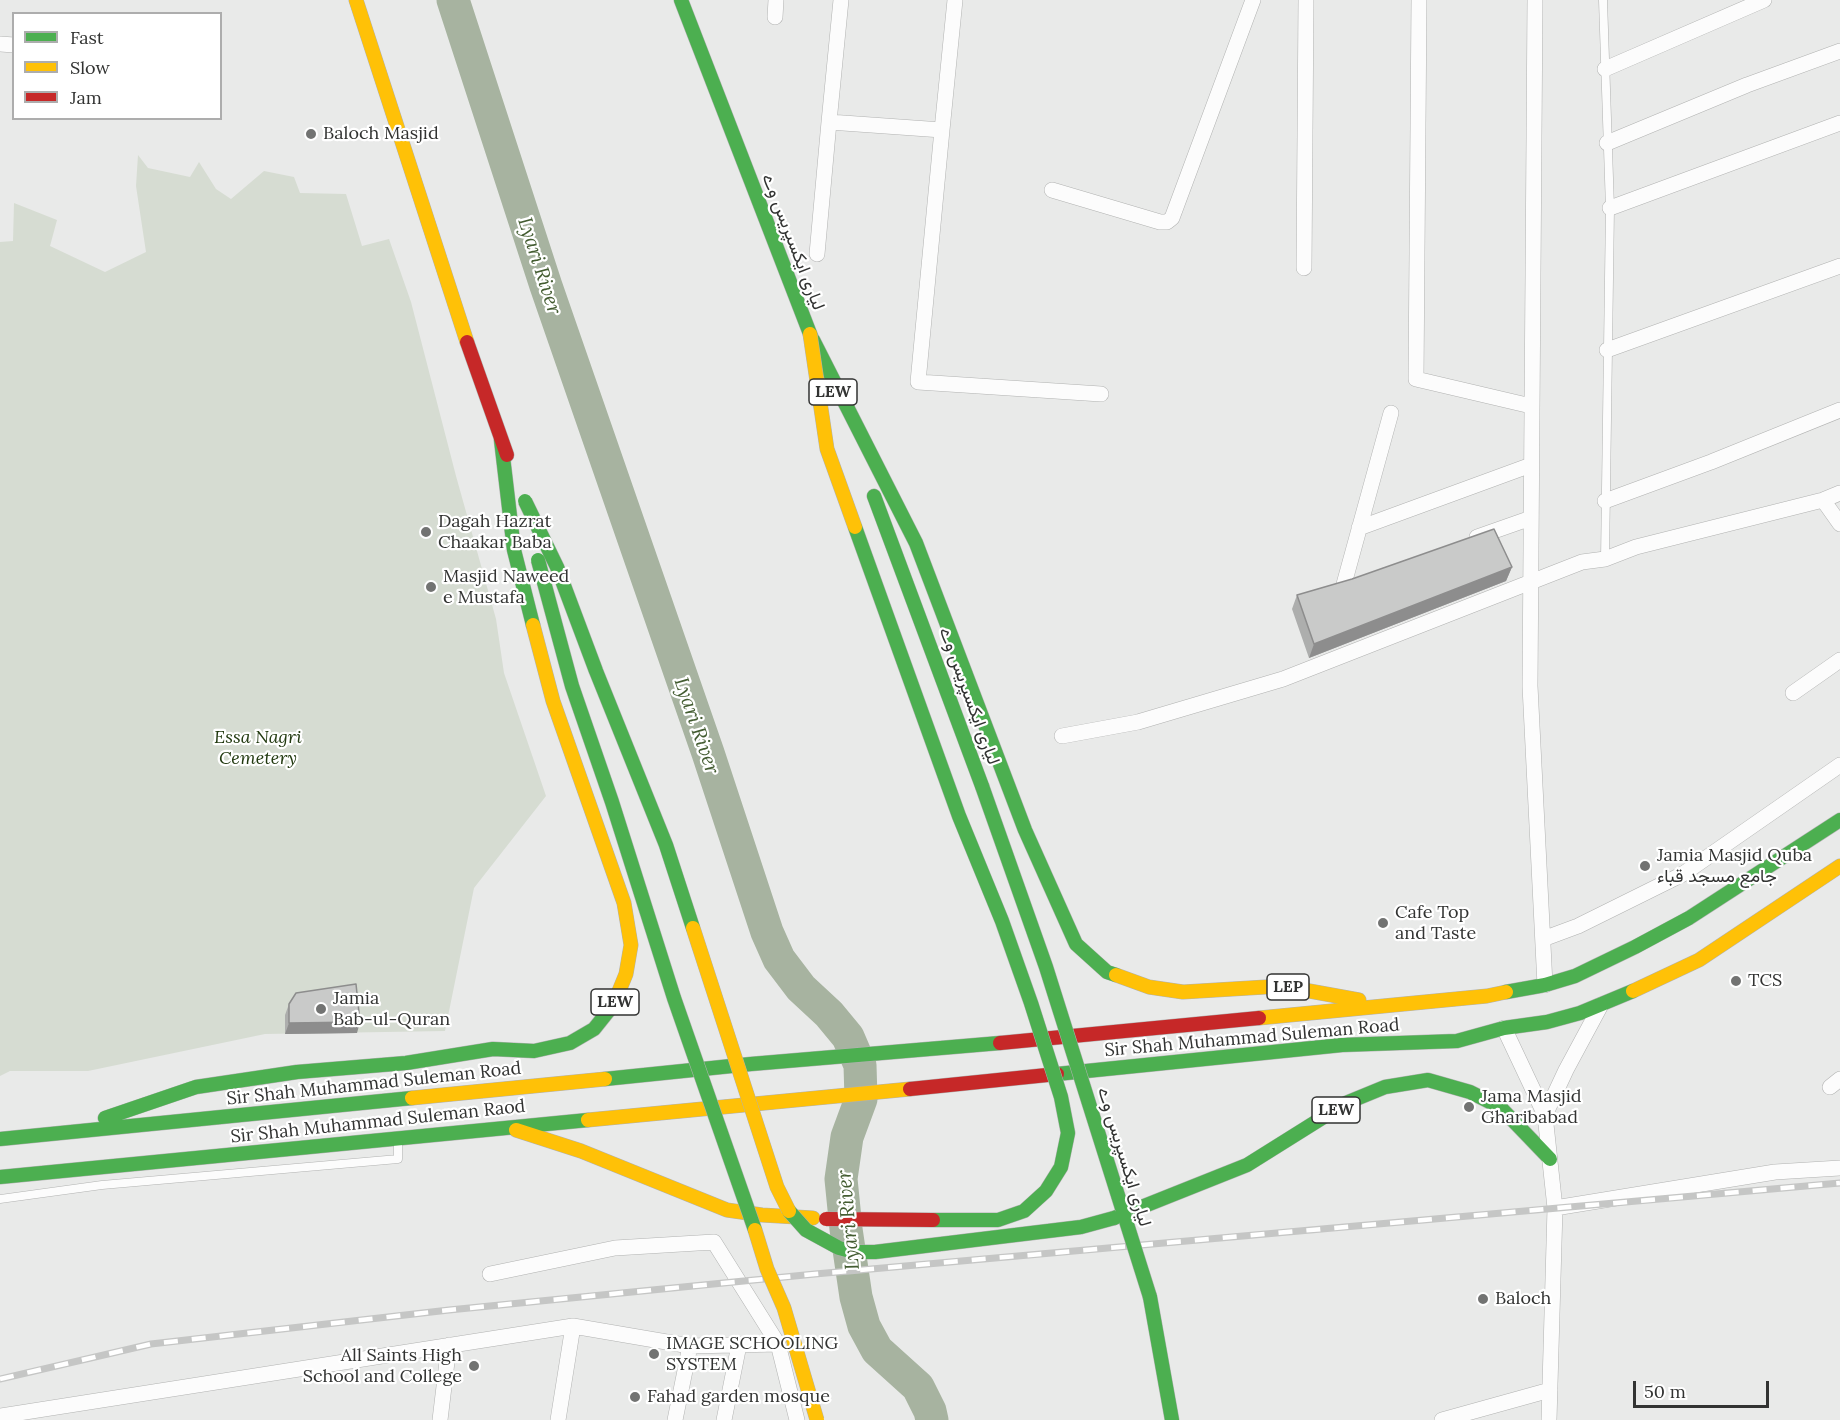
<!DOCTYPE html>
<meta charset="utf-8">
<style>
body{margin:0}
#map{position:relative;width:1840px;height:1420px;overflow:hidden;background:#e9eae9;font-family:Lora,serif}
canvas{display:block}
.legend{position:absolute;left:12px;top:12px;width:210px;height:108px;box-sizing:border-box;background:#fff;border:2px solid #adadad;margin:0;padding:8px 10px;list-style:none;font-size:18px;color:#323332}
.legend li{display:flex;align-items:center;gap:12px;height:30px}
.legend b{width:30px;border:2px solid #adadad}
.scale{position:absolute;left:1633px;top:1381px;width:136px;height:27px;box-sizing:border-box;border:3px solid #323332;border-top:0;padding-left:8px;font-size:18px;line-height:21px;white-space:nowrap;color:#323332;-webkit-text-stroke:4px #fff;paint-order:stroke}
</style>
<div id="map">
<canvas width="1840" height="1420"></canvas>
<ul class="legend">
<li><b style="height:8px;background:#4caf50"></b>Fast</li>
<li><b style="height:8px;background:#ffc107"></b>Slow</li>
<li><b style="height:8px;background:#c62828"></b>Jam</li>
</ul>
<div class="scale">50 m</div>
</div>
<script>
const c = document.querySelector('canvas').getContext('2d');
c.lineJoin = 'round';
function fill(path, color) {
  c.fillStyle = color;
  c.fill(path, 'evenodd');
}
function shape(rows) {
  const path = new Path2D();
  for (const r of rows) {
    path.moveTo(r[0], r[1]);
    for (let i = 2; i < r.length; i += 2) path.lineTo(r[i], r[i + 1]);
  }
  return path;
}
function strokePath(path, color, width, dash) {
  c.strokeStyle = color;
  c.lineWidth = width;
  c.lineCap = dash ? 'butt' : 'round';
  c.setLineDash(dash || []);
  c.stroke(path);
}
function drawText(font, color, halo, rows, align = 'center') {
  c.font = font + ' Lora,Vazirmatn,serif';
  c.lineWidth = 4.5;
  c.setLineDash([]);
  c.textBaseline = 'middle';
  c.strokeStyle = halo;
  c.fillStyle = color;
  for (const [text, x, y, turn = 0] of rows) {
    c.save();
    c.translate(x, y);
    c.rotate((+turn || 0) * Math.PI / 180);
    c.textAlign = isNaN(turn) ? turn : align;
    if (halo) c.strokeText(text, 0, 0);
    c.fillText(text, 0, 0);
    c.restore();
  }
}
const green = shape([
 [138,155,148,168,190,177,199,162,216,189,231,199,264,171,294,177,300,193,346,194,362,246,389,239,411,302,456,476,496,619,504,673,546,796,474,888,445,1031,265,1034,88,1071,10,1071,0,1076,0,242,13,241,14,203,57,220,50,246,105,272,146,252,136,186]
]);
const river = shape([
 [453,0,546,286,708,753,767,932,779,959,801,988,829,1014,848,1037,860,1065,861,1099,847,1137,841,1179,846,1229,856,1297,864,1326,877,1350,918,1387,930,1411,932,1420]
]);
const lane = shape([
 [1603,0,1610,208,1605,559],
 [0,1199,102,1185,398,1159,398,1142]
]);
const street = shape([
 [841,0,829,122,942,130,955,0],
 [1419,0,1416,379,1531,406],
 [1535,0,1530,686,1545,985],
 [775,17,776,0],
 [0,44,14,45],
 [1605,69,1764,0],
 [942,130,918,382,1101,394],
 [1607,143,1747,85,1840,51],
 [1052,190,1160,222,1167,222,1172,218,1253,0],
 [1610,208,1840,123],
 [817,254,829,122],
 [1304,268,1306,0],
 [1607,350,1840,266],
 [1823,500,1840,524],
 [1605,501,1711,462,1840,410],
 [1359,528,1531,465],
 [1477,537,1531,518],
 [1344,584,1391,413],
 [1793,693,1840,660],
 [1062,736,1138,722,1283,679,1582,562,1605,559,1636,547,1823,500,1840,493],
 [1543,939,1578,926,1683,874,1840,765],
 [1504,1028,1545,1115],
 [1830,1087,1840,1079],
 [1555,1208,1775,1172,1840,1168],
 [490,1274,615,1248,714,1242,778,1344,797,1420],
 [0,1416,573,1326,690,1346,778,1344],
 [440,1420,449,1345],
 [558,1420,573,1326],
 [675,1420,690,1346],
 [724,1420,739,1345],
 [1442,1420,1550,1390],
 [1549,1420,1555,1208,1545,1115,1566,1070,1601,1005]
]);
const fast = shape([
 [681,0,819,357],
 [813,340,916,543,1025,830,1076,944,1107,972,1116,975],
 [501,440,514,550,533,625],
 [874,496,982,786],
 [1506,992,1545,985,1575,976,1635,947,1689,918,1840,820],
 [1057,1074,1342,1045,1457,1041,1504,1028,1547,1022,1580,1013,1633,991],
 [605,1079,751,1064,1000,1043],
 [105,1118,196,1087,297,1072,406,1063,493,1049,534,1051,570,1043,594,1029,614,1004,617,996],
 [0,1139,412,1098],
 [0,1177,588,1120],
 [1114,1218,1247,1165,1346,1103,1385,1087,1428,1080,1470,1092,1500,1107,1550,1159],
 [1150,1297,1172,1420]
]);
const slow = shape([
 [356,0,467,342],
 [533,625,553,701,624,903,631,945,626,974,617,996],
 [1116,975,1149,987,1183,992,1282,986,1359,1000],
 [1633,991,1699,960,1840,866],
 [1259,1018,1487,996,1506,992],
 [412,1098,605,1079],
 [588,1120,910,1089],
 [516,1130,581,1151,727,1210,762,1215,813,1218]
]);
const jam = shape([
 [467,342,507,455],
 [1000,1043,1259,1018],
 [910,1089,1057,1074]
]);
const rail = shape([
 [0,1379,151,1344,449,1310,815,1274,1840,1183]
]);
const fastBridge = shape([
 [525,501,557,567,596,671,666,845,693,928],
 [855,527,959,816,1002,921,1031,1003,1061,1097,1068,1133,1061,1167,1046,1191,1024,1211,998,1220,933,1220],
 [538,560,572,686,612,802,674,998,755,1230],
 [982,786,1046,967,1150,1297],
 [789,1211,806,1230,839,1248,854,1252,875,1252,1081,1227,1114,1218]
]);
const slowBridge = shape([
 [810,334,827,449,855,527],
 [693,928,777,1187,789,1211],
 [755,1230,767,1269,784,1308,817,1420]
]);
const jamBridge = shape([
 [826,1219,933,1220]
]);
const wall = shape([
 [1512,567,1506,581,1309,658,1292,609,1297,595],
 [289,1004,357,1033,285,1034,285,1015]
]);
const shadedWall = shape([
 [1512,567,1506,581,1309,658,1314,644],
 [360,1022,357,1033,285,1034,289,1023]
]);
const building = shape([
 [1494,529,1512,567,1314,644,1297,595,1352,579,1494,529],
 [356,984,360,1022,289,1023,289,1004,296,993,356,984]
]);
const markers = [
 [311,134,6,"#727372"],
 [426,532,6,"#727372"],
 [431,587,6,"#727372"],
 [1645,866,6,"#727372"],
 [1383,923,6,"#727372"],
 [1736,981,6,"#727372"],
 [321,1009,6,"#727372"],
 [1469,1107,6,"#727372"],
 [1483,1299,6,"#727372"],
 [654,1354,6,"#727372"],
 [474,1366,6,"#727372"],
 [635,1397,6,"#727372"]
];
const shields = [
 [833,392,48],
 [1288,987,42],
 [615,1002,48],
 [1336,1110,48]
];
const shieldNames = [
 ["LEW",833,392],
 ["LEP",1288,987],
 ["LEW",615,1002],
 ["LEW",1336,1110]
];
const poiNames = [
 ["Baloch Masjid",323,134],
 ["Dagah Hazrat",438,522],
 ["Chaakar Baba",438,543],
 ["Masjid Naweed",443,577],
 ["e Mustafa",443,598],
 ["Jamia Masjid Quba",1657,856],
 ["جامع مسجد قباء",1657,877],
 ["Cafe Top",1395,913],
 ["and Taste",1395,934],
 ["TCS",1748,981],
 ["Jamia",333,999],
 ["Bab-ul-Quran",333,1020],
 ["Jama Masjid",1481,1097],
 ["Gharibabad",1481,1118],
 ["Baloch",1495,1299],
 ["IMAGE SCHOOLING",666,1344],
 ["SYSTEM",666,1365],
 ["All Saints High",462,1356,"right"],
 ["School and College",462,1377,"right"],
 ["Fahad garden mosque",647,1397]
];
const streetNames = [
 ["لیاری ایکسپریس وے",793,242,69],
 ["لیاری ایکسپریس وے",969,696,70],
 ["Sir Shah Muhammad Suleman Road",1252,1038,-5],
 ["Sir Shah Muhammad Suleman Road",374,1084,-6],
 ["Sir Shah Muhammad Suleman Raod",378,1122,-6],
 ["لیاری ایکسپریس وے",1124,1157,73]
];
const parkNames = [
 ["Essa Nagri",258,738],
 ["Cemetery",258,759]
];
const waterNames = [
 ["Lyari River",539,266,72],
 ["Lyari River",696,726,71],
 ["Lyari River",849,1220,-95]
];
fill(green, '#d6dcd2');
strokePath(river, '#a7b3a0', 33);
strokePath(lane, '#b1b2b1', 9);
strokePath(street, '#b1b2b1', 16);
strokePath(fast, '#b1b2b1', 15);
strokePath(slow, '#b1b2b1', 15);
strokePath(jam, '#b1b2b1', 15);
strokePath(lane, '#fcfcfc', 8);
strokePath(street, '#fcfcfc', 15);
strokePath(fast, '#4caf50', 14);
strokePath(slow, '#ffc107', 14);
strokePath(jam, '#c62828', 14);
strokePath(rail, '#c5c6c5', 7);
strokePath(rail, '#fff', 4.5, [14]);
strokePath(fastBridge, '#b1b2b1', 15, []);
strokePath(slowBridge, '#b1b2b1', 15, []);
strokePath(jamBridge, '#b1b2b1', 15, []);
strokePath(fastBridge, '#4caf50', 14);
strokePath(slowBridge, '#ffc107', 14);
strokePath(jamBridge, '#c62828', 14);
fill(wall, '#adaead');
fill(shadedWall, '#8d8d8d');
fill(building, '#c9cac9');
strokePath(building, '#8d8d8d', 1.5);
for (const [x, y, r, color] of markers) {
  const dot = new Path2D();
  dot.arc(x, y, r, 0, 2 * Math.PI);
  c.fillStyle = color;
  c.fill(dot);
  strokePath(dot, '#fff', 2);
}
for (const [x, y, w] of shields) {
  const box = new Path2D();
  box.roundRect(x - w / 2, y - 13, w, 26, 4.5);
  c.fillStyle = '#fff';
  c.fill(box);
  strokePath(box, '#323332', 1.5);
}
drawText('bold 16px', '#323332', null, shieldNames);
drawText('18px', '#323332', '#fff', poiNames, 'left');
drawText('18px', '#323332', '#fff', streetNames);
drawText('italic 18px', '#21390f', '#fff', parkNames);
drawText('italic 20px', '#435c31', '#fff', waterNames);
</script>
